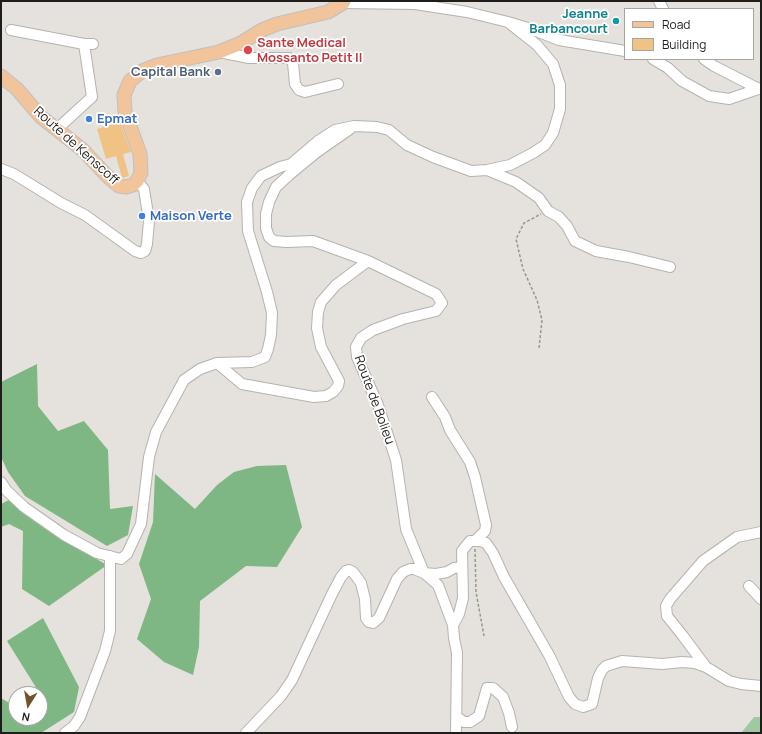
<!DOCTYPE html>
<style>
body{margin:0}
#map{position:relative;width:762px;height:734px;overflow:hidden;background:#e5e1dd;font-family:Manrope,sans-serif}
canvas{display:block}
.frame{position:absolute;inset:0;border:2px solid #1f1e1c;pointer-events:none}
.legend{position:absolute;left:624px;top:8px;width:130px;height:52px;box-sizing:border-box;background:#fff;border:1px solid #a5a5a4;margin:0;padding:5px 7px;list-style:none;font-size:12px;color:#1f1e1c}
.legend li{display:flex;align-items:center;gap:8px;height:20px}
.legend b{width:20px;border:1px solid #a5a5a4}
.north{position:absolute;left:8px;top:686px;width:40px;height:40px;box-sizing:border-box;background:#fff;border:1px solid #a5a5a4;border-radius:50%;rotate:191deg;font-size:11px;font-weight:700;line-height:16px;text-align:center;color:#1f1e1c}
.north::after{content:'';display:block;margin:auto;width:14px;height:18px;background:#735329;clip-path:polygon(50% 0,100% 100%,50% 72%,0 100%)}
</style>
<div id="map">
<canvas width="762" height="734"></canvas>
<div class="frame"></div>
<ul class="legend">
<li><b style="height:5px;background:#f1c49c"></b>Road</li>
<li><b style="height:11px;background:#f0c284"></b>Building</li>
</ul>
<div class="north">N</div>
</div>
<script>
const c = document.querySelector('canvas').getContext('2d');
c.lineJoin = 'round';
function fill(path, color) {
  c.fillStyle = color;
  c.fill(path, 'evenodd');
}
function shape(rows) {
  const path = new Path2D();
  for (const r of rows) {
    path.moveTo(r[0], r[1]);
    for (let i = 2; i < r.length; i += 2) path.lineTo(r[i], r[i + 1]);
  }
  return path;
}
function strokePath(path, color, width, dash) {
  c.strokeStyle = color;
  c.lineWidth = width;
  c.lineCap = dash ? 'butt' : 'round';
  c.setLineDash(dash || []);
  c.stroke(path);
}
function drawText(font, color, halo, rows, align = 'center') {
  c.font = font + ' Manrope,sans-serif';
  c.lineWidth = 3.5;
  c.setLineDash([]);
  c.textBaseline = 'middle';
  c.strokeStyle = halo;
  c.fillStyle = color;
  for (const [text, x, y, turn = 0] of rows) {
    c.save();
    c.translate(x, y);
    c.rotate((+turn || 0) * Math.PI / 180);
    c.textAlign = isNaN(turn) ? turn : align;
    if (halo) c.strokeText(text, 0, 0);
    c.fillText(text, 0, 0);
    c.restore();
  }
}
const green = shape([
 [754,717,761,717,761,733,741,733]
]);
const forest = shape([
 [37,364,38,406,58,431,84,421,108,450,110,509,133,506,128,535,107,546,25,496,8,472,1,457,1,382],
 [286,465,302,527,277,567,246,566,200,601,199,647,193,675,164,662,137,639,151,599,139,564,153,522,155,474,195,509,217,485,234,472,257,466],
 [9,500,56,536,107,565,49,606,22,589,23,531,9,524,1,527,1,504],
 [43,618,79,687,74,712,41,733,1,733,1,698,16,707,16,718,40,718,40,711,47,705,7,641]
]);
const building = shape([
 [120,122,131,152,123,154,129,176,122,178,116,156,106,159,97,129]
]);
const path = shape([
 [539,348,542,320,537,300,523,269,516,239,524,223,541,214],
 [475,549,476,592,484,636]
]);
const minor = shape([
 [659,1,663,9],
 [343,3,415,4,467,12,508,22,531,29,559,40,625,51],
 [11,30,84,44,93,44],
 [219,52,249,58,289,58,293,63,295,84,299,90,305,92,338,84],
 [653,59,668,68,682,81,709,96,729,99,761,88],
 [704,59,714,66,759,89],
 [57,129,92,97,84,44],
 [350,129,317,152,289,175,276,187,269,202,266,214,266,228,269,237,274,241,287,242,313,241,368,261,436,294,442,303,436,311,403,319,373,330,361,338,356,347,357,357,378,405,396,460,406,529,424,573],
 [1,169,14,174,61,203,85,215,135,251,141,253,145,251,147,244,149,221,144,189,137,181],
 [487,170,516,182,539,198,548,211,559,217,567,226,575,241,596,251,629,257,670,267],
 [217,363,242,384,314,397,326,396,333,392,338,386,339,381,321,347,317,328,318,312,321,302,336,285,368,261],
 [432,397,445,417,450,430,470,462,475,477,486,525,485,531,476,540],
 [1,482,6,490,24,507,64,535,97,553,121,559,127,554,141,524,149,457,156,432,184,380,200,369,217,363,252,362,265,357,268,349,271,335,272,313,267,292,248,231,247,202,252,188,261,176,280,167,291,164,318,141,335,130,354,126,377,127,389,130,407,145,433,157,471,171,487,170,510,165,533,153,545,145,553,133,560,109,560,85,553,64,537,45,508,22],
 [424,573,436,574,447,572,454,568,462,567],
 [749,586,761,599],
 [453,625,459,614,463,598,462,551,470,541,480,541,486,543,493,553,504,577,549,655,569,697,575,704,583,707,592,704,598,678,602,670,606,666,622,661,662,664,682,662,695,663,706,667,729,681,741,684,761,686],
 [706,667,683,636,667,616,666,606,670,599,703,561,737,537,761,532],
 [457,717,464,722,470,722,479,716,487,688,493,688,503,697,509,713,512,727],
 [65,733,74,726,80,717,105,651,110,631,110,556],
 [246,733,281,696,292,680,332,594,341,577,346,571,349,570,353,572,361,583,365,599,366,618,369,622,373,623,379,618,397,579,403,572,410,569,414,569,424,573,438,585,453,625,454,638,457,653,456,733]
]);
const major = shape([
 [1,76,17,89,41,117,83,150,107,176,119,186,126,187,133,185,137,181,141,173,140,154,125,112,124,95,130,81,142,71,157,65,219,52,241,43,262,30,277,24,328,12,343,3,344,1]
]);
const markers = [
 [616,21,4,"#0f9aa8"],
 [248,50,5,"#e0444e"],
 [218,72,4,"#5c6f8a"],
 [89,119,4,"#3f7fe0"],
 [142,216,4,"#3f7fe0"]
];
const cultureNames = [
 ["Jeanne",608,14],
 ["Barbancourt",608,29]
];
const healthNames = [
 ["Sante Medical",257,43],
 ["Mossanto Petit II",257,58]
];
const serviceNames = [
 ["Capital Bank",210,72]
];
const shopNames = [
 ["Epmat",97,119],
 ["Maison Verte",150,216]
];
const streetNames = [
 ["Route de Kenscoff",76,146,42],
 ["Route de Bolieu",374,400,70]
];
fill(green, '#9fcaa1');
fill(forest, '#7eb783');
fill(building, '#f0c284');
strokePath(minor, '#b6b3ae', 12);
strokePath(major, '#c0c0bf', 15);
strokePath(path, '#989592', 1.5, [3, 2]);
strokePath(minor, '#fff', 10);
strokePath(major, '#f1c49c', 13);
for (const [x, y, r, color] of markers) {
  const dot = new Path2D();
  dot.arc(x, y, r, 0, 2 * Math.PI);
  c.fillStyle = color;
  c.fill(dot);
  strokePath(dot, '#fff', 1.5);
}
drawText('bold 13px', '#0d838f', '#fff', cultureNames, 'right');
drawText('bold 13px', '#be3a42', '#fff', healthNames, 'left');
drawText('bold 13px', '#4e5e75', '#fff', serviceNames, 'right');
drawText('bold 13px', '#366cbe', '#fff', shopNames, 'left');
drawText('13px', '#1f1e1c', '#fff', streetNames);
</script>
